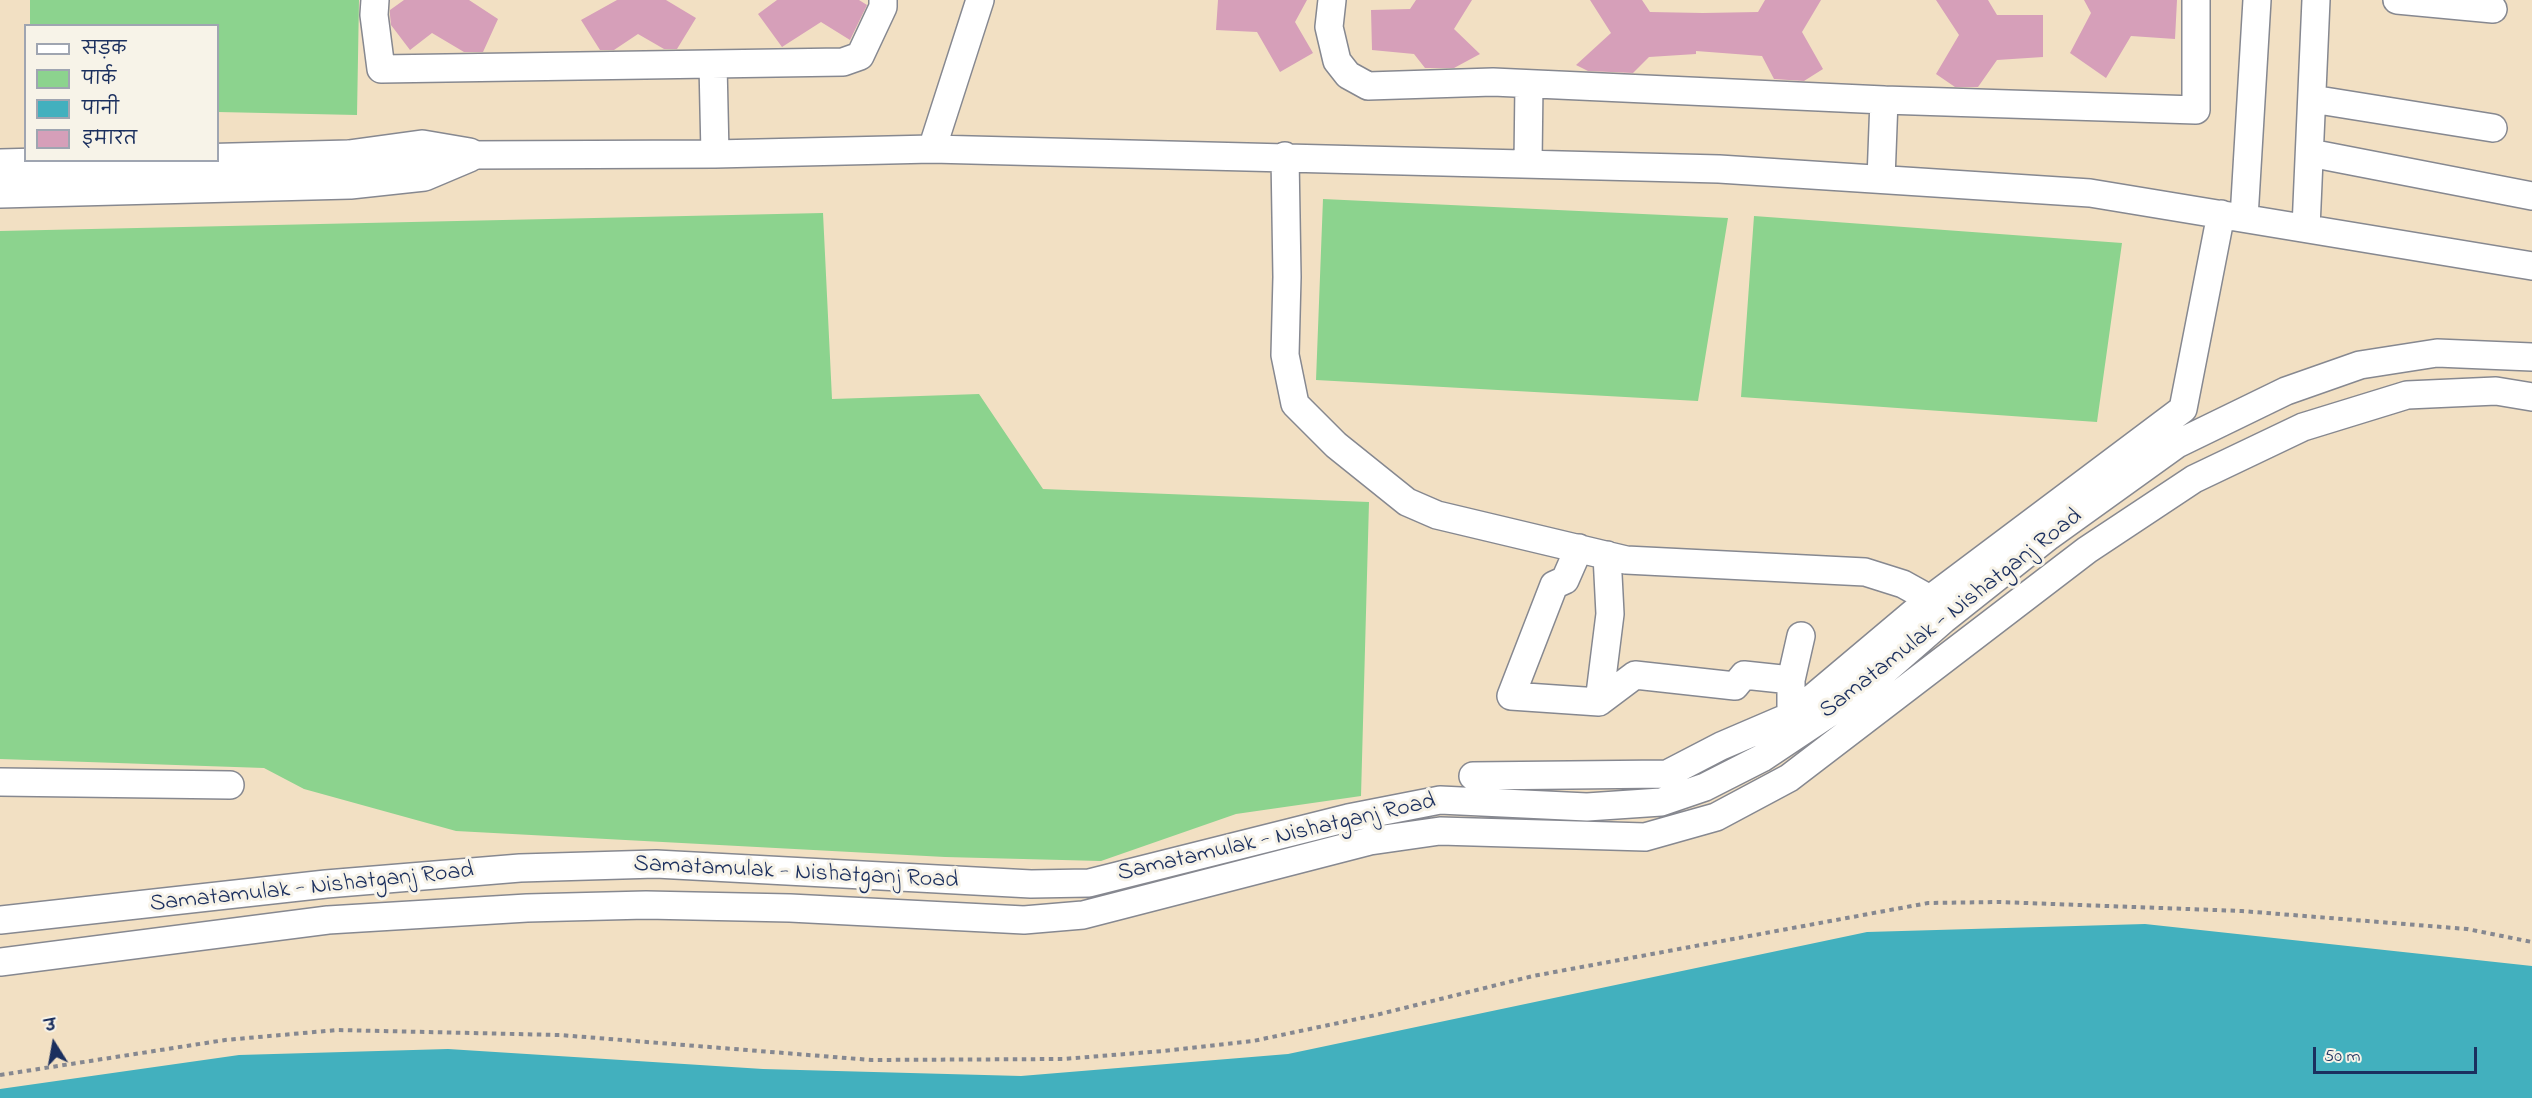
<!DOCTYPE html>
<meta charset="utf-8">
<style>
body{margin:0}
#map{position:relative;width:2532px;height:1098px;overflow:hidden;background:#f2e0c3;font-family:"Indie Flower","Playpen Sans Deva",sans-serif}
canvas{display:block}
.legend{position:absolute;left:24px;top:24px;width:195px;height:138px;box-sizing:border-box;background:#f7f3e8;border:2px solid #9fa5b1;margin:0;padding:8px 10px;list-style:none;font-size:18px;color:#1b2f5e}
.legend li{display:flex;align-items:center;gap:12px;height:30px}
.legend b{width:30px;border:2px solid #9fa5b1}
.north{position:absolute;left:24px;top:1014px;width:60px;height:60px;-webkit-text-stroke:4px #f7f3e8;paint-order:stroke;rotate:349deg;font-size:16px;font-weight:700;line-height:24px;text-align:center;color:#1b2f5e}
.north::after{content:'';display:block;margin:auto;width:21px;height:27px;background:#1b2f5e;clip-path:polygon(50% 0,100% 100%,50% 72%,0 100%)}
.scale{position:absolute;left:2313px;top:1047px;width:164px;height:27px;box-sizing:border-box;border:3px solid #1b2f5e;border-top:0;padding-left:8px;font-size:18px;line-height:21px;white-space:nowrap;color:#1b2f5e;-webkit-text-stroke:4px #f7f3e8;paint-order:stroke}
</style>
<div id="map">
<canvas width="2532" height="1098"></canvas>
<ul class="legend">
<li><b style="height:8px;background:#fff"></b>सड़क</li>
<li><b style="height:16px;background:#8cd38e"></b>पार्क</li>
<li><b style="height:16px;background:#42b0be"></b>पानी</li>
<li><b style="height:16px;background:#d69fb9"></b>इमारत</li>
</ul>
<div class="north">उ</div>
<div class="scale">50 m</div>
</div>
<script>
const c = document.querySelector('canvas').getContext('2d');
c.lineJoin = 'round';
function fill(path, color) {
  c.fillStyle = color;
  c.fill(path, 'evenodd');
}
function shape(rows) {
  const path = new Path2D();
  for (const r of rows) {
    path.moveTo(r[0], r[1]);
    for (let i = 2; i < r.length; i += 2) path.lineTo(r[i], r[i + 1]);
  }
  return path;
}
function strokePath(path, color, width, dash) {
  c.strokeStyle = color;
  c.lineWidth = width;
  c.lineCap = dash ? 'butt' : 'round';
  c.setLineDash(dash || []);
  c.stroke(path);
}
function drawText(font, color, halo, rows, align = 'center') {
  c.font = font + ' "Indie Flower",sans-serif';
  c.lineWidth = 6;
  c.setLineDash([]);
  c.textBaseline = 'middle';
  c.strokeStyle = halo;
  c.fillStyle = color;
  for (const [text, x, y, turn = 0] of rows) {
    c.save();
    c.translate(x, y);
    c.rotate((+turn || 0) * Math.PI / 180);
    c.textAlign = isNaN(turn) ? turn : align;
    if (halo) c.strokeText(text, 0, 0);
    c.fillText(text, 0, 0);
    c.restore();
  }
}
const green = shape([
 [30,0,359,0,357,115,218,112,218,26,30,25],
 [1323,199,1728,218,1698,401,1316,380],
 [823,213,832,399,979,394,1043,489,1369,502,1361,796,1236,814,1101,861,945,857,456,831,304,789,264,768,0,759,0,231],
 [1754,216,2122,243,2097,422,1741,397]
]);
const water = shape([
 [2145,924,2532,966,2532,1098,0,1098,0,1089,239,1055,448,1049,763,1069,1021,1076,1288,1054,1867,932]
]);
const building = shape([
 [404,0,469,0,498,19,483,52,464,52,432,33,410,50,391,25,390,15,390,10],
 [617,0,666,0,696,18,677,49,664,49,638,34,614,50,600,50,581,20],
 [777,0,859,0,867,5,850,40,821,22,782,47,758,14],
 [1218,0,1307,0,1295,22,1313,53,1280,72,1257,32,1216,30],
 [1416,0,1472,0,1454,29,1480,54,1454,68,1425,68,1414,54,1372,50,1371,10,1410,9],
 [1590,0,1642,0,1650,12,1703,13,1758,12,1765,0,1821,0,1802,32,1823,69,1804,81,1774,79,1762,56,1696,51,1696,54,1649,57,1633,73,1588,71,1576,65,1611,33],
 [1936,0,1988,0,1997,15,2043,15,2043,57,1997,60,1978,87,1955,87,1936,74,1959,35],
 [2084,0,2177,0,2175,39,2131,36,2106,78,2070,53,2091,13]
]);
const path = shape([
 [0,1075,225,1040,337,1030,560,1035,871,1060,1063,1059,1163,1051,1253,1041,1376,1015,1533,976,1928,903,2000,902,2242,911,2467,929,2532,942]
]);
const minor = shape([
 [375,0,374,15,381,69,843,62,860,56,883,7,883,0],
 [1332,0,1329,27,1337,61,1348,75,1368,86,1493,82,1884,100],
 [2397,0,2493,9],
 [713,64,715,154],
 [2312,99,2493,128],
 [932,149,980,0],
 [2310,153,2532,196],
 [469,155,715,154,932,149,1719,169,2090,193,2532,266],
 [1285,156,1287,277,1285,355,1295,404,1336,445,1407,502,1437,515,1626,560,1865,572,1903,584,1930,599],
 [1528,163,1529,84],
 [1881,179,1884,100,2196,110,2196,0],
 [2244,218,2257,0],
 [2306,228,2316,0],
 [1579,548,1565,580,1554,585,1511,696,1599,702,1635,675,1735,686,1744,675,1791,680,1791,716],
 [1791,680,1801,636],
 [1599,702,1610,614,1607,555],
 [1473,776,1667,774,1721,746,1791,716,1930,599,2183,409,2221,214],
 [0,782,230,785],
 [0,920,326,884,520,868,656,864,1031,884,1089,883,1348,818,1440,800,1587,807,1661,802,1705,787,1762,758,1858,694,1943,620,2049,536,2177,444,2286,391,2360,365,2437,353,2532,357],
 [0,962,328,920,527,908,646,905,790,908,1024,920,1083,915,1370,841,1440,831,1645,837,1716,817,1789,778,2087,550,2194,479,2303,427,2407,395,2496,391,2532,397]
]);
const major = shape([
 [0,166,349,157,422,147,469,155,424,174,350,182,0,191]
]);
const streetNames = [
 ["Samatamulak - Nishatganj Road",1952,615,-38],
 ["Samatamulak - Nishatganj Road",1277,839,-13],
 ["Samatamulak - Nishatganj Road",796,874,3],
 ["Samatamulak - Nishatganj Road",312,889,-6]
];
fill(green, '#8cd38e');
fill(water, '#42b0be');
fill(building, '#d69fb9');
strokePath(minor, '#868890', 30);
strokePath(major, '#868890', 36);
strokePath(path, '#868890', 4, [4.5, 4.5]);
strokePath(minor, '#fff', 27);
strokePath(major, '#fff', 33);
drawText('24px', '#1b2f5e', '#f7f3e8', streetNames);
</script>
